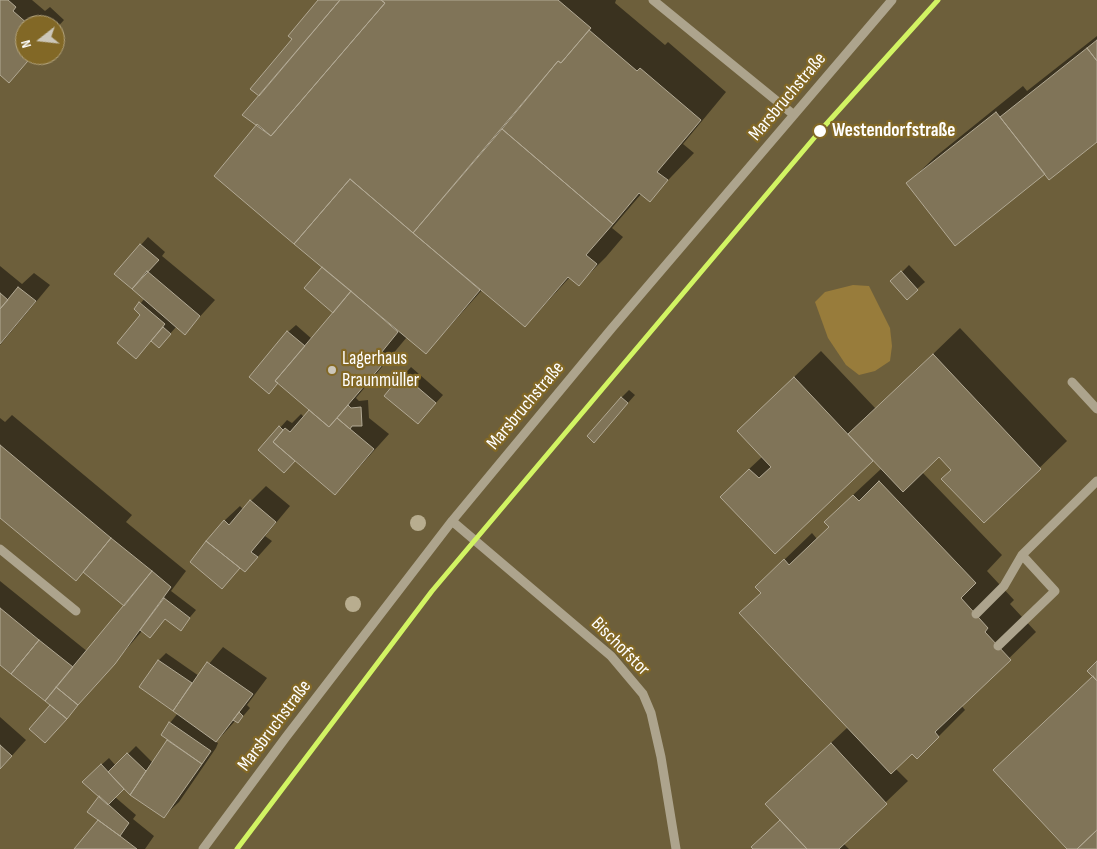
<!DOCTYPE html>
<meta charset="utf-8">
<style>
body{margin:0}
#map{position:relative;width:1097px;height:849px;overflow:hidden;background:#6d5f3b;font-family:"Sofia Sans Condensed",sans-serif}
canvas{display:block}
.north{position:absolute;left:15px;top:15px;width:50px;height:50px;box-sizing:border-box;background:#826826;border:1px solid #b4a47d;border-radius:50%;rotate:254deg;font-size:14px;font-weight:700;line-height:20px;text-align:center;color:#fff}
.north::after{content:'';display:block;margin:auto;width:18px;height:22px;background:#ccc7ba;clip-path:polygon(50% 0,100% 100%,50% 72%,0 100%)}
</style>
<div id="map">
<canvas width="1097" height="849"></canvas>
<div class="north">N</div>
</div>
<script>
const c = document.querySelector('canvas').getContext('2d');
c.lineJoin = 'round';
function fill(path, color) {
  c.fillStyle = color;
  c.fill(path, 'evenodd');
}
function shape(rows) {
  const path = new Path2D();
  for (const r of rows) {
    path.moveTo(r[0], r[1]);
    for (let i = 2; i < r.length; i += 2) path.lineTo(r[i], r[i + 1]);
  }
  return path;
}
function strokePath(path, color, width, dash) {
  c.strokeStyle = color;
  c.lineWidth = width;
  c.lineCap = dash ? 'butt' : 'round';
  c.setLineDash(dash || []);
  c.stroke(path);
}
function drawText(font, color, halo, rows, align = 'center') {
  c.font = font + ' "Sofia Sans Condensed",sans-serif';
  c.lineWidth = 4.5;
  c.setLineDash([]);
  c.textBaseline = 'middle';
  c.strokeStyle = halo;
  c.fillStyle = color;
  for (const [text, x, y, turn = 0] of rows) {
    c.save();
    c.translate(x, y);
    c.rotate((+turn || 0) * Math.PI / 180);
    c.textAlign = isNaN(turn) ? turn : align;
    if (halo) c.strokeText(text, 0, 0);
    c.fillText(text, 0, 0);
    c.restore();
  }
}
const green = shape([
 [853,285,869,286,890,328,892,346,890,361,875,371,859,375,846,365,828,338,815,302,825,292]
]);
const shadow = shape([
 [0,0,32,0,45,11,50,7,64,20,55,30,55,25,25,25,25,55,33,55,9,81,0,74],
 [319,0,616,0,615,3,665,45,668,42,726,92,683,144,694,153,649,200,642,193,612,228,623,237,606,257,579,284,570,277,525,326,482,290,426,353,407,337,356,398,359,401,368,400,369,418,389,434,335,494,295,459,284,471,260,450,287,420,292,423,301,414,304,417,311,409,288,332,296,325,312,339,335,312,324,267,258,125,260,96],
 [1097,36,1097,141,1045,172,908,183,935,157,1023,86,1027,91],
 [148,237,165,252,162,256,215,300,185,333,177,326,159,346,152,340,142,315,136,309,145,298,115,274],
 [909,265,925,282,917,289,900,274],
 [0,266,22,284,34,273,50,285,0,345],
 [960,328,1067,441,984,522,952,470,939,456,922,472,1002,555,987,571,1014,600,1010,604,1036,632,961,705,965,710,939,736,917,757,912,752,895,768,908,781,843,843,849,849,754,849,781,819,788,783,848,727,762,593,783,561,812,533,817,539,830,526,853,495,882,468,873,459,775,552,748,470,763,456,766,404,821,351,876,409],
 [411,367,443,395,425,415,386,395],
 [629,390,635,395,594,441,621,398],
 [12,415,132,515,126,522,186,571,171,591,196,610,180,629,166,618,150,636,142,631,86,696,52,705,0,663,0,581,88,652,126,606,84,571,0,517,0,418,5,422],
 [266,486,290,506,265,536,272,541,245,571,224,521,240,506,243,509],
 [223,647,267,678,247,705,250,708,245,714,238,721,236,720,216,742,218,743,216,748,179,802,163,817,124,787,115,797,136,815,133,819,154,836,145,849,76,849,100,820,100,796,91,774,109,758,116,766,136,746,153,763,169,739,170,723,178,713,140,687,159,660,166,653,199,676],
 [0,717,26,740,0,769]
]);
const building = shape([
 [0,0,8,0,16,7,13,11,29,25,25,25,25,55,33,55,9,83,0,75,0,0],
 [318,0,340,0,259,96,250,89,292,39,288,36,318,0],
 [340,0,381,0,385,3,271,136,242,115,340,0],
 [381,0,558,0,591,28,561,63,558,61,413,233,350,179,294,244,214,176,257,124,271,136,385,3,381,0],
 [589,30,637,71,640,68,701,120,657,172,668,180,650,202,639,193,613,224,502,129,558,61,561,63,589,30],
 [1097,40,1097,61,1087,48,1097,40],
 [1087,48,1097,61,1097,142,1049,180,1000,117,1087,48],
 [996,112,1045,174,955,246,906,183,996,112],
 [502,129,613,224,586,255,597,264,579,286,568,277,525,327,413,233,502,129],
 [350,179,480,290,426,354,294,244,350,179],
 [140,244,159,260,132,289,114,274,140,244],
 [322,267,351,291,333,313,304,288,322,267],
 [147,271,200,316,185,335,132,289,147,271],
 [901,271,918,290,907,300,890,281,901,271],
 [18,287,36,301,0,344,0,309,18,287],
 [351,291,398,332,381,353,388,358,329,427,275,381,351,291],
 [0,293,8,300,0,309,0,293],
 [139,302,165,324,136,359,117,343,140,315,134,309,139,302],
 [163,327,171,334,159,348,151,341,163,327],
 [287,331,305,346,275,381,278,383,269,394,249,377,287,331],
 [933,354,1041,469,984,523,941,479,951,470,939,457,903,492,848,434,933,354],
 [402,374,436,403,418,424,384,396,402,374],
 [794,377,873,461,775,554,720,497,749,469,759,478,771,467,737,431,794,377],
 [621,397,628,403,594,443,587,436,621,397],
 [348,405,351,408,361,407,362,426,352,426,350,429,337,418,348,405],
 [309,410,329,427,337,418,374,449,335,495,273,442,285,428,290,432,309,410],
 [279,426,283,430,273,442,295,461,284,473,258,450,279,426],
 [0,445,111,538,76,581,0,518,0,445],
 [879,481,976,583,961,598,988,628,985,632,1011,660,935,732,939,737,917,759,912,754,891,774,739,613,761,593,755,587,784,559,789,565,829,527,824,522,853,495,859,501,879,481],
 [250,500,276,522,251,552,258,557,245,572,206,541,224,520,229,525,250,500],
 [111,538,152,571,124,606,83,572,111,538],
 [206,541,240,568,222,589,190,562,206,541],
 [152,571,171,587,115,664,78,705,56,687,152,571],
 [164,598,190,618,181,631,165,619,150,638,140,630,164,598],
 [0,608,39,640,11,674,0,665,0,608],
 [39,640,73,667,45,701,11,674,39,640],
 [158,660,192,683,173,711,139,687,158,660],
 [1097,661,1097,681,1087,671,1097,661],
 [207,662,253,694,216,742,173,711,207,662],
 [1093,676,1097,681,1097,830,1077,849,1067,849,993,770,1093,676],
 [56,687,78,705,67,719,45,701,56,687],
 [50,705,67,719,45,743,29,729,50,705],
 [239,712,243,716,238,723,233,720,239,712],
 [169,722,211,751,202,764,161,735,169,722],
 [167,740,202,764,164,818,130,795,167,740],
 [831,743,887,804,839,849,807,849,765,804,831,743],
 [0,745,12,756,0,769,0,745],
 [127,753,146,771,130,795,108,772,127,753],
 [101,764,124,789,108,805,82,782,101,764],
 [99,796,129,823,120,836,87,812,99,796],
 [98,820,120,836,137,849,74,849,98,820],
 [780,820,807,849,753,849,751,847,780,820],
 [1097,830,1097,849,1077,849,1097,830]
]);
const minor = shape([
 [653,0,794,115],
 [1072,382,1097,409],
 [452,521,611,656,643,694,651,713,661,757,676,849],
 [0,549,76,611],
 [976,614,1004,586,1022,555,1097,481],
 [998,646,1055,591,1022,555],
 [203,849,286,737,452,521,612,328,892,0]
]);
const tram1 = shape([
 [237,849,432,591,820,131,938,0]
]);
const trees = [
 [418,523],
 [353,604]
];
const markers = [
 [820,131,7,"#fff"],
 [332,370,5,"#ccc7ba"]
];
const streetNames = [
 ["Marsbruchstraße",788,97,-50],
 ["Marsbruchstraße",526,406,-50],
 ["Bischofstor",620,647,45],
 ["Marsbruchstraße",275,726,-53]
];
const stopNames = [
 ["Westendorfstraße",832,131]
];
const poiNames = [
 ["Lagerhaus",342,359],
 ["Braunmüller",342,381]
];
fill(green, '#987c3b');
fill(shadow, '#0007');
fill(building, '#807458');
strokePath(building, '#b2a994', 1);
strokePath(minor, '#ada48d', 9);
strokePath(tram1, '#d2f463', 5);
c.fillStyle = '#b8ad8f';
for (const [x, y] of trees) {
  c.beginPath();
  c.arc(x, y, 8, 0, 2 * Math.PI);
  c.fill();
}
for (const [x, y, r, color] of markers) {
  const dot = new Path2D();
  dot.arc(x, y, r, 0, 2 * Math.PI);
  c.fillStyle = color;
  c.fill(dot);
  strokePath(dot, '#826826', 2);
}
drawText('19px', '#fff', '#826826', streetNames);
drawText('bold 19px', '#fff', '#826826', stopNames, 'left');
drawText('19px', '#fff', '#826826', poiNames, 'left');
</script>
